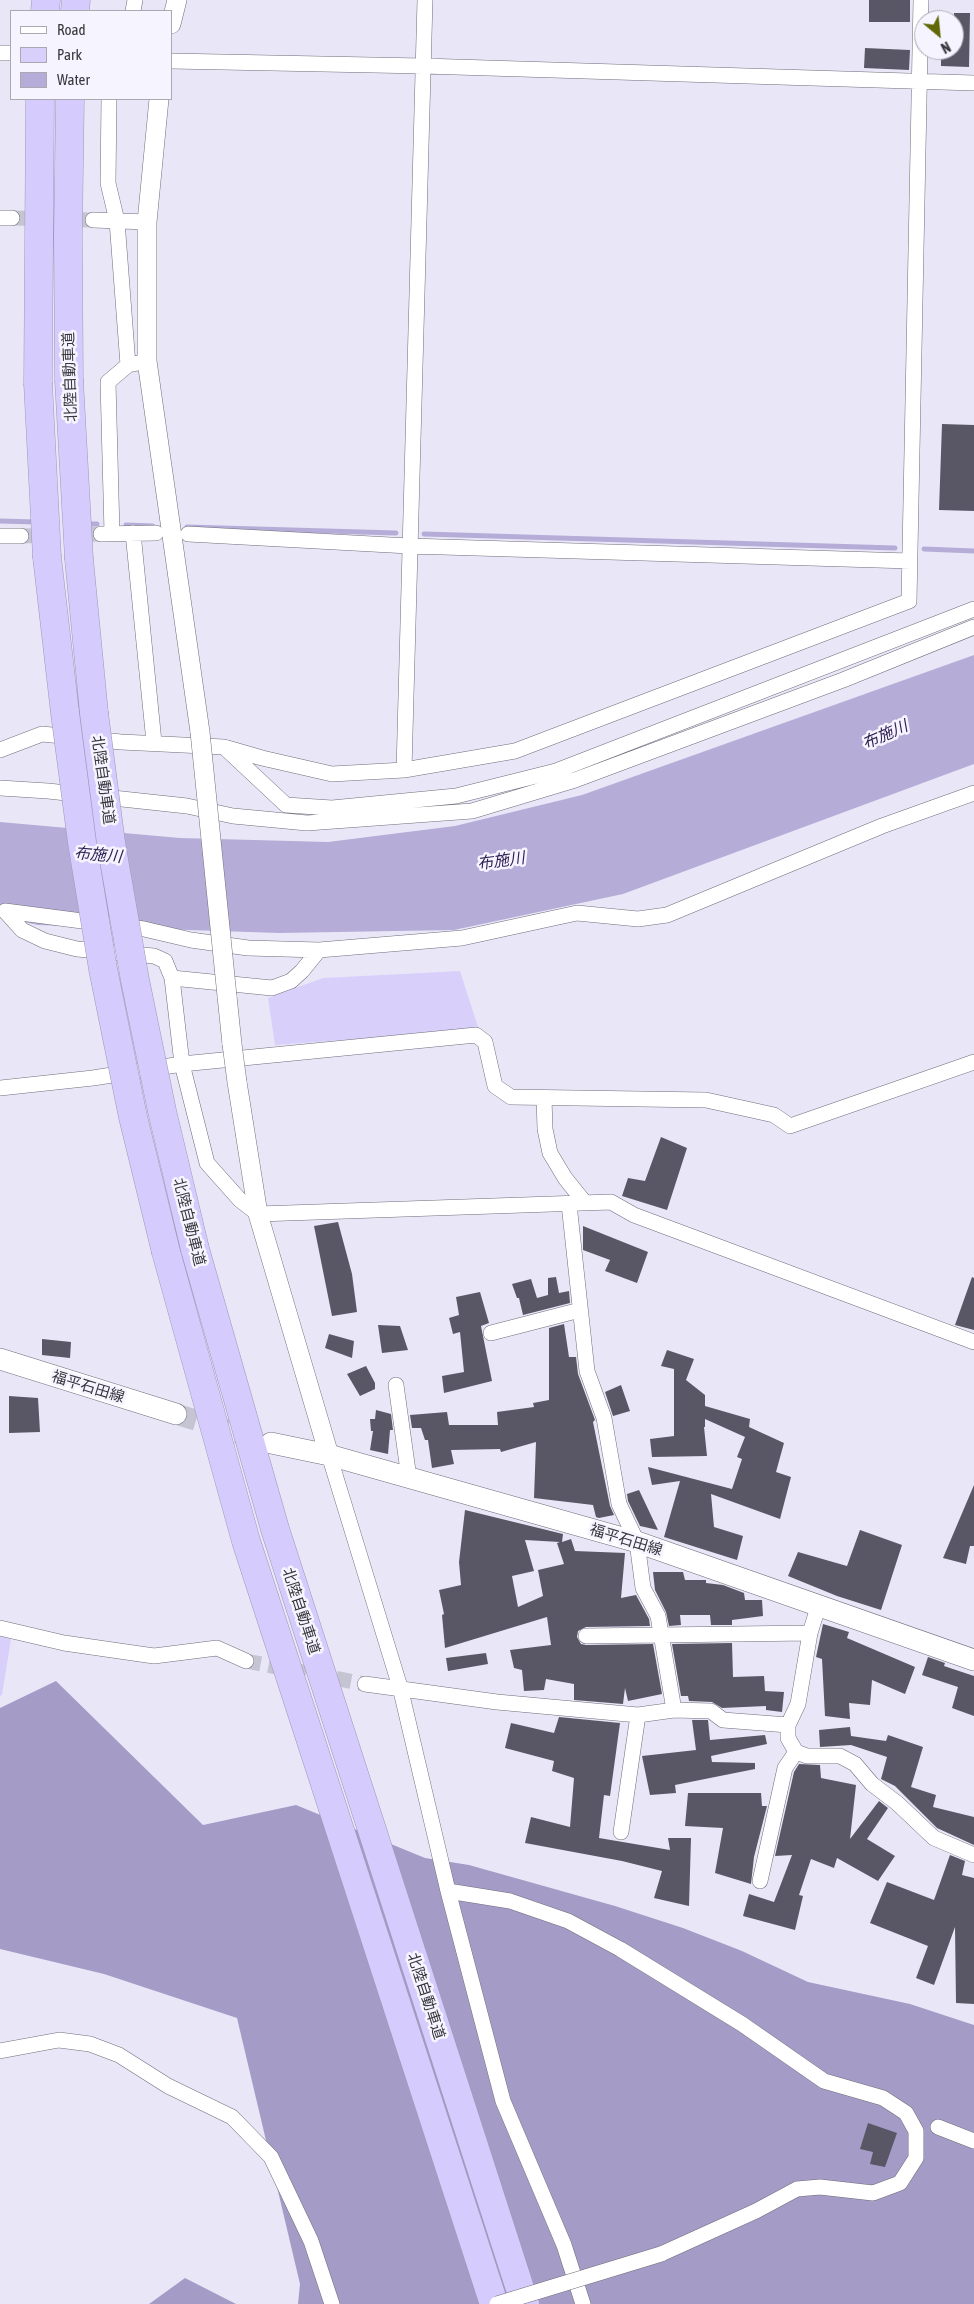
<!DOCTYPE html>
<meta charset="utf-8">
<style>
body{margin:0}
#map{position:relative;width:974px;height:2304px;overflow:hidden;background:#e9e7f7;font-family:"Asap Condensed",sans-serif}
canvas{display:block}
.legend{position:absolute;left:10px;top:10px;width:162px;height:90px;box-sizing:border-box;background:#f6f5ff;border:1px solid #aaa9b1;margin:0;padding:6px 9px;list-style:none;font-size:15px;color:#37363c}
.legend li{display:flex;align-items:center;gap:10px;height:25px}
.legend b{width:25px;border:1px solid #aaa9b1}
.north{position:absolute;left:914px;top:10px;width:50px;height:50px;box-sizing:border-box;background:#f6f5ff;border:1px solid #aaa9b1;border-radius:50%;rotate:152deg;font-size:14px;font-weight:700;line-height:20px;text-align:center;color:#37363c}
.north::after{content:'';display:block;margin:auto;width:18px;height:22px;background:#626807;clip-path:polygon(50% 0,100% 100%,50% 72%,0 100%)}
</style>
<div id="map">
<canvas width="974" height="2304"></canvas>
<ul class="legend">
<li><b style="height:6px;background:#fff"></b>Road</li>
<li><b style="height:14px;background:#d8d0fa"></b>Park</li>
<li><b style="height:14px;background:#b5add8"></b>Water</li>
</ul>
<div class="north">N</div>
</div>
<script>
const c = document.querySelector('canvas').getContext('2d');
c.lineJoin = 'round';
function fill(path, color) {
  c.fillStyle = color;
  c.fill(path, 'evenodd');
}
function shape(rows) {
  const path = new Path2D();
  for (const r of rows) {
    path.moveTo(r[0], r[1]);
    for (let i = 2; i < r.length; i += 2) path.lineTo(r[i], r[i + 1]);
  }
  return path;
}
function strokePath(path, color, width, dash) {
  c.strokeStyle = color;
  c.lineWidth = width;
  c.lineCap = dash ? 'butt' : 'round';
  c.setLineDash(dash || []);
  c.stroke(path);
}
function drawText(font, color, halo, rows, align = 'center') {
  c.font = font + ' "Asap Condensed","Noto Sans JP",sans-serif';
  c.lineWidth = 5;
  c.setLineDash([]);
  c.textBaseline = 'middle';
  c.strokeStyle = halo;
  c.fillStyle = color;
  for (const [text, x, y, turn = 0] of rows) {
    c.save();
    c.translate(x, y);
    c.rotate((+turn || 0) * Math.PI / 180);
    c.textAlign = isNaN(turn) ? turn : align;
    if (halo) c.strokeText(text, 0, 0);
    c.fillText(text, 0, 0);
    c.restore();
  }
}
const green = shape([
 [460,971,479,1030,275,1045,268,998,323,978],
 [0,1636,11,1639,2,1695,0,1696]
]);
const forest = shape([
 [56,1681,203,1825,296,1805,425,1858,469,1865,615,1906,683,1928,742,1951,808,1982,910,2004,974,2025,974,2304,298,2304,300,2284,237,2018,104,1974,0,1949,0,1708],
 [185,2278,236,2304,149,2304]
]);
const water = shape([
 [974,655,974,764,623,894,454,930,279,933,38,925,0,917,0,822,180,838,328,842,455,826,582,795]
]);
const stream = shape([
 [0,521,37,522],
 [85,524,97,524],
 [126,525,153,526],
 [187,527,396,533],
 [424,534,895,548],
 [924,549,974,551]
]);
const building = shape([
 [869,0,910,0,910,22,869,22],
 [954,13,970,13,969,67,941,66,941,50,954,50],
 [865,48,910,50,909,70,864,68],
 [942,424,974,425,974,511,939,510],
 [661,1137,687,1148,667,1210,622,1196,628,1178,645,1181],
 [338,1222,352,1274,357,1312,332,1316,314,1226],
 [583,1226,648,1252,637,1283,605,1271,610,1260,583,1250],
 [556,1277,559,1293,569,1291,570,1303,523,1315,519,1298,517,1298,512,1284,531,1279,537,1298,548,1295,548,1278],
 [972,1277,974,1278,974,1330,955,1325],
 [480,1292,489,1323,481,1326,492,1381,444,1393,442,1376,464,1372,460,1332,453,1334,449,1318,459,1315,456,1297],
 [564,1324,569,1357,576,1357,578,1374,595,1420,593,1422,610,1506,614,1515,599,1518,596,1517,593,1505,534,1498,536,1442,501,1452,500,1449,451,1450,454,1464,432,1468,428,1440,425,1440,421,1428,412,1428,410,1415,447,1412,449,1425,498,1425,497,1412,534,1407,533,1403,549,1400,549,1328],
 [378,1325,400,1326,408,1350,382,1353],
 [329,1334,354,1341,352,1358,325,1348],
 [42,1339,71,1342,70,1358,42,1355],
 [667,1350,694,1359,686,1380,705,1395,705,1406,750,1419,749,1427,784,1443,776,1472,791,1477,780,1519,711,1494,714,1527,743,1536,737,1560,664,1537,680,1481,652,1485,648,1467,732,1489,742,1459,737,1457,745,1437,705,1419,705,1427,704,1427,707,1456,652,1457,650,1439,674,1436,674,1369,661,1366],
 [366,1366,375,1383,375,1389,360,1396,347,1374],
 [621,1385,630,1411,613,1416,605,1392],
 [9,1396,38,1398,40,1432,9,1433],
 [376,1410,391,1414,393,1430,390,1430,388,1454,370,1450,373,1431,371,1431,370,1419,375,1419],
 [974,1485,974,1546,970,1546,966,1564,943,1558],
 [639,1490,658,1530,640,1526,628,1501,627,1494],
 [465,1510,563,1534,562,1542,571,1539,575,1551,625,1553,621,1598,636,1595,649,1619,650,1626,586,1627,578,1631,577,1637,581,1644,586,1645,653,1644,662,1694,628,1701,625,1688,623,1704,574,1700,574,1684,546,1679,544,1690,524,1691,522,1670,514,1668,510,1650,551,1645,547,1617,445,1648,442,1615,444,1614,439,1590,461,1585,459,1562],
 [525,1540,560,1542,557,1543,564,1564,538,1570,543,1596,518,1607,512,1576,534,1571],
 [860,1530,902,1545,881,1610,837,1596,788,1576,798,1552,847,1566],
 [653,1572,683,1572,685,1580,706,1580,706,1583,723,1585,744,1593,745,1600,762,1600,763,1616,732,1620,732,1625,711,1625,710,1615,680,1615,681,1625,669,1626,666,1612,655,1590],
 [823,1624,849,1632,847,1638,915,1667,905,1694,872,1680,870,1705,849,1703,850,1719,825,1716,822,1659,816,1657],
 [732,1643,733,1677,764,1676,765,1691,784,1692,782,1712,766,1710,766,1706,722,1708,712,1702,689,1701,688,1696,681,1696,672,1644],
 [486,1653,488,1664,448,1671,446,1658],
 [928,1657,945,1663,944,1666,974,1676,974,1716,952,1708,958,1687,922,1675],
 [559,1717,620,1723,610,1796,604,1795,599,1838,670,1850,668,1838,691,1838,689,1906,654,1898,662,1871,622,1861,525,1843,531,1817,570,1827,574,1778,552,1771,554,1761,505,1748,511,1723,554,1733],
 [692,1720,708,1720,710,1740,765,1735,767,1744,711,1756,712,1762,755,1763,755,1769,675,1785,676,1793,650,1795,642,1756,696,1750],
 [850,1727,851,1736,886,1741,888,1735,923,1747,911,1787,936,1795,933,1807,974,1817,974,1845,937,1828,895,1786,881,1779,887,1757,851,1745,820,1747,819,1730],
 [799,1764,820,1765,821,1778,856,1785,850,1839,879,1801,888,1808,867,1839,895,1856,878,1881,837,1858,834,1868,811,1859,799,1895,803,1896,795,1930,743,1916,749,1894,774,1902,792,1855,775,1856,794,1772],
 [688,1793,761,1793,762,1806,767,1806,754,1857,751,1884,715,1873,723,1828,685,1826],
 [950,1855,965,1861,962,1875,974,1878,974,2004,956,2003,955,1927,934,1985,916,1978,928,1946,870,1923,887,1882,934,1900],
 [868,2123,897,2133,885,2167,870,2164,873,2152,860,2149]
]);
const minorTunnel = shape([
 [12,218,93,220],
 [21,536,101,534],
 [246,1661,365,1684]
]);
const secondaryTunnel = shape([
 [176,1414,260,1440]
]);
const minor = shape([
 [133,11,135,0],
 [0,53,11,53],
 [171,61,423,66,974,83],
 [109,99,108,183,117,221,128,365],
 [0,218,12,218],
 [93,220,147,222],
 [112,533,108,382,128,365,138,363],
 [133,533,154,742],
 [101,534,156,533],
 [188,534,409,546,910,561],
 [0,536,21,536],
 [224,747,262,758,332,774,404,770,515,751,909,601,921,0],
 [0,750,42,734,121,742,224,747,286,805,332,808,456,796,556,771,974,609],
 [404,770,425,0],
 [0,788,48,791,187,806,233,816,307,823,472,811,575,780,843,680,974,627],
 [319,950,462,938,577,913,638,919,667,915,882,826,974,793],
 [172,978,165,961,154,956,77,949,45,941,22,930,5,911,144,929,191,940,248,948,319,950,302,971,291,981,272,988,172,978,182,1064,476,1035,485,1042,495,1086,511,1097,706,1100,774,1115,790,1126,974,1062],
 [0,1088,93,1078,182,1064,207,1163,240,1200,258,1214,611,1202,634,1215,974,1342],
 [544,1098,545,1129,550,1153,565,1178,585,1203],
 [569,1204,587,1371,604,1418,619,1504,637,1542,643,1588,658,1616,674,1710],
 [491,1333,580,1310],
 [396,1385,409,1478],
 [329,1455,400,1687,448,1891,503,2101,564,2245,583,2304],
 [819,1604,810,1633,798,1704,788,1725,788,1738,796,1752,807,1756,840,1756,855,1764,872,1784,897,1803,934,1838,974,1855],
 [0,1628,64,1643,154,1656,217,1648,246,1661],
 [586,1636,810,1633],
 [365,1684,497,1702,638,1715,674,1710,711,1711,723,1720,788,1725],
 [621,1832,638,1715],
 [760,1881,785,1768,796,1752],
 [448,1891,510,1901,568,1921,620,1949,742,2024,824,2081,883,2098,906,2113,916,2131,916,2158,900,2183,873,2193,820,2187,797,2189,756,2211,661,2254],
 [0,2051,59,2040,90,2044,119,2055,168,2086,232,2117,271,2157,311,2241,332,2304],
 [938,2127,974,2141]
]);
const tertiary = shape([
 [171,24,177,0],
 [159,99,147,222,147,361,200,732],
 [227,996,232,1044],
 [237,1082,258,1214,329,1455]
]);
const secondary = shape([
 [0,1359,176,1414],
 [271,1443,329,1455,637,1542,974,1660]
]);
const motorway = shape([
 [45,11,46,0],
 [75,11,76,0],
 [69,380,68,236,70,99],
 [38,383,40,99],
 [47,557,65,713],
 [79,559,94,713],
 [195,1249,275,1529,525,2304],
 [166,1252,246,1541,494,2304]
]);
const minorBridge = shape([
 [497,2304,661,2254]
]);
const tertiaryBridge = shape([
 [200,732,227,996],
 [232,1044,237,1082]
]);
const motorwayBridge = shape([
 [69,380,79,559],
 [38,383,47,557],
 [65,713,82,842,103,969,133,1117,166,1252],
 [94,713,111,843,135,980,162,1111,195,1249]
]);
const streetNames = [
 ["北陸自動車道",70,377,-92],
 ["北陸自動車道",103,780,82],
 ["北陸自動車道",189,1222,76],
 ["福平石田線",88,1387,17],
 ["福平石田線",626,1540,17],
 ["北陸自動車道",301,1611,72],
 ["北陸自動車道",426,1996,72]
];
const waterNames = [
 ["布施川",885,735,-24],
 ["布施川",98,855,5],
 ["布施川",501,861,-8]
];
fill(green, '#d8d0fa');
fill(forest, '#a49cc6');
fill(water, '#b5add8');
strokePath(stream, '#b5add8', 5);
fill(building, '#595765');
strokePath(minorTunnel, '#c5c4d2', 15, [15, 8]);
strokePath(secondaryTunnel, '#c5c4d2', 21, [21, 11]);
strokePath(minor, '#6f6d7b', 16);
strokePath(tertiary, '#6f6d7b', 20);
strokePath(secondary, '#6f6d7b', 22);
strokePath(motorway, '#9e98b9', 29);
strokePath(minor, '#fff', 15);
strokePath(tertiary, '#fff', 19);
strokePath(secondary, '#fff', 21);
strokePath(motorway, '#d5ccfd', 28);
strokePath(minorBridge, '#6f6d7b', 16, []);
strokePath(tertiaryBridge, '#6f6d7b', 20, []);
strokePath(motorwayBridge, '#9e98b9', 29, []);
strokePath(minorBridge, '#fff', 15);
strokePath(tertiaryBridge, '#fff', 19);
strokePath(motorwayBridge, '#d5ccfd', 28);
drawText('15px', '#37363c', '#f6f5ff', streetNames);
drawText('italic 16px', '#2d1e52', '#f6f5ff', waterNames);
</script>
